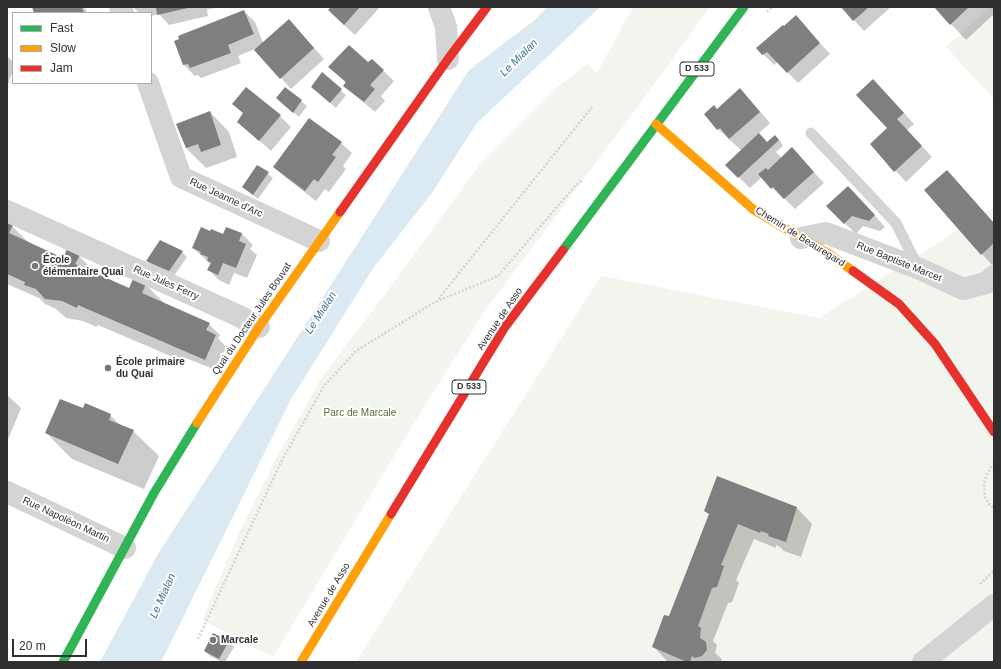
<!DOCTYPE html>
<meta charset="utf-8">
<style>
body{margin:0}
#map{position:relative;width:1001px;height:669px;overflow:hidden;background:#fff;font-family:Arial,sans-serif}
canvas{display:block}
.frame{position:absolute;inset:0;border:8px solid #303030;pointer-events:none}
.legend{position:absolute;left:12px;top:12px;width:140px;height:72px;box-sizing:border-box;background:#fff;border:1px solid #acacac;margin:0;padding:5px 7px;list-style:none;font-size:12px;color:#303030}
.legend li{display:flex;align-items:center;gap:8px;height:20px}
.legend b{width:20px;border:1px solid #acacac}
.scale{position:absolute;left:12px;top:639px;width:75px;height:18px;box-sizing:border-box;border:2px solid #303030;border-top:0;padding-left:5px;font-size:12px;line-height:14px;white-space:nowrap;color:#303030;-webkit-text-stroke:3px #fff;paint-order:stroke}
</style>
<div id="map">
<canvas width="1001" height="669"></canvas>
<div class="frame"></div>
<ul class="legend">
<li><b style="height:5px;background:#30b455"></b>Fast</li>
<li><b style="height:5px;background:#ff9f0a"></b>Slow</li>
<li><b style="height:5px;background:#e5322d"></b>Jam</li>
</ul>
<div class="scale">20 m</div>
</div>
<script>
const c = document.querySelector('canvas').getContext('2d');
c.lineJoin = 'round';
function fill(path, color) {
  c.fillStyle = color;
  c.fill(path, 'evenodd');
}
function shape(rows) {
  const path = new Path2D();
  for (const r of rows) {
    path.moveTo(r[0], r[1]);
    for (let i = 2; i < r.length; i += 2) path.lineTo(r[i], r[i + 1]);
  }
  return path;
}
function strokePath(path, color, width, dash) {
  c.strokeStyle = color;
  c.lineWidth = width;
  c.lineCap = dash ? 'butt' : 'round';
  c.setLineDash(dash || []);
  c.stroke(path);
}
function drawText(font, color, halo, rows, align = 'center') {
  c.font = font + ' Arial,sans-serif';
  c.lineWidth = 4;
  c.setLineDash([]);
  c.textBaseline = 'middle';
  c.strokeStyle = halo;
  c.fillStyle = color;
  for (const [text, x, y, turn = 0] of rows) {
    c.save();
    c.translate(x, y);
    c.rotate((+turn || 0) * Math.PI / 180);
    c.textAlign = isNaN(turn) ? turn : align;
    if (halo) c.strokeText(text, 0, 0);
    c.fillText(text, 0, 0);
    c.restore();
  }
}
const green = shape([
 [633,7,710,7,636,109,484,312,417,418,273,657,202,620,238,535,275,461,320,380,386,293,481,163,556,88,587,64,597,73],
 [990,7,994,7,994,99,946,47],
 [994,207,994,662,356,662,601,276,819,318]
]);
const water = shape([
 [547,7,600,7,476,124,432,193,374,267,291,399,161,662,100,662,158,554,469,70,536,19]
]);
const shadow = shape([
 [33,7,85,7,87,13,35,13],
 [133,7,215,7,216,8,207,9,208,16,169,25,159,14,151,16,151,13,139,13],
 [332,7,380,7,355,35,340,21],
 [842,7,891,7,864,31],
 [935,7,994,7,994,14,966,40],
 [244,11,255,22,263,43,289,20,324,59,291,89,255,49,238,56,241,63,201,78,198,75,195,76,184,65],
 [796,17,830,54,798,83,778,62,774,65,757,48],
 [7,56,13,62,13,72,7,84],
 [372,60,394,81,381,96,385,101,375,112,344,86,346,83,330,67,368,63],
 [322,74,346,95,336,108,318,92],
 [246,88,280,116,291,127,271,151,238,122,244,114,234,104],
 [286,88,307,106,299,117,283,104],
 [884,91,914,124,907,130,932,157,906,182,871,144,888,129],
 [750,100,770,123,758,134,768,143,775,136,780,141,783,146,776,152,782,159,792,149,824,183,795,209,784,198,783,199,762,177,750,188,726,165,742,151,718,129,717,110],
 [210,112,229,132,237,157,206,168,186,148,177,124],
 [341,143,352,153,343,166,346,169,329,192,325,189,316,201,285,177,274,167],
 [258,166,273,178,258,199,243,187],
 [859,198,885,227,880,231,863,226,856,234,827,206],
 [994,223,994,263,992,265,982,254],
 [7,224,12,226,30,244,63,259,79,256,98,275,130,289,146,285,165,304,209,324,220,335,218,338,226,347,216,370,183,357,182,361,98,325,97,327,83,321,66,318,56,309,45,304,39,298,7,284],
 [227,228,242,234,253,245,250,249,257,255,247,278,234,273,229,285,219,280,209,270,211,264,193,248,223,236],
 [182,252,187,257,174,276,152,266,147,261],
 [7,395,21,408,7,442],
 [83,409,110,415,120,425,133,431,159,456,144,489,72,459,46,433],
 [718,477,797,508,812,524,801,557,784,551,780,547,776,545,776,548,754,539,736,580,739,583,732,602,728,603,713,641,717,645,715,653,721,658,722,662,668,662,654,647,670,617,710,515,706,511],
 [228,642,234,647,225,662,222,662,210,656,205,651]
]);
const building = shape([
 [32,7,82,7,84,13,34,13],
 [156,7,188,7,188,8,157,15],
 [331,7,360,7,344,25,328,10],
 [841,7,869,7,853,21],
 [934,7,969,7,950,25],
 [244,10,254,34,228,45,231,53,190,68,188,64,183,65,174,41,179,39,178,36],
 [796,15,820,43,787,73,767,52,762,55,756,48,783,25,784,26],
 [289,19,314,48,280,79,254,50],
 [349,45,368,62,372,59,384,70,370,85,375,89,364,102,343,86,346,82,328,67],
 [322,72,342,89,330,103,311,87],
 [873,79,904,113,897,119,922,146,894,172,870,144,887,128,856,95],
 [246,87,281,115,259,141,237,122,243,113,232,104],
 [285,87,302,100,293,113,276,98],
 [740,88,760,112,729,139,720,128,717,130,704,114,714,105,717,109],
 [210,111,221,145,201,152,198,144,186,148,176,124],
 [309,118,342,142,332,155,336,157,318,182,314,179,305,191,273,167],
 [759,133,767,142,775,135,779,140,738,178,725,165],
 [792,147,814,172,784,199,773,187,771,189,758,174,766,168,768,170],
 [257,165,269,172,253,195,242,187],
 [947,170,994,223,994,243,981,255,924,190],
 [848,186,875,215,869,221,852,216,844,224,826,206],
 [7,223,13,225,9,233,63,258,67,249,80,255,75,264,129,288,133,279,146,284,142,293,210,323,206,330,216,335,205,360,78,305,77,308,62,301,45,299,36,289,24,285,25,282,7,274],
 [201,227,210,231,211,229,223,234,226,227,242,233,239,241,246,244,236,268,223,263,218,275,207,270,211,263,207,261,208,257,200,254,201,252,192,248],
 [160,240,183,251,169,271,146,261],
 [60,399,83,408,85,403,111,414,109,420,134,430,118,464,45,433],
 [717,476,797,507,786,542,768,536,769,534,761,531,760,533,738,524,721,565,724,566,717,587,712,588,698,626,701,628,700,638,706,642,707,650,702,656,695,658,692,656,690,662,687,662,652,647,664,615,669,616,709,514,704,511],
 [213,633,229,641,219,659,204,651]
]);
const path = shape([
 [767,12,772,7],
 [7,87,9,82,13,81],
 [436,302,592,107],
 [994,463,986,476,984,484,985,497,989,504,994,508],
 [980,584,994,571],
 [198,639,281,462,324,386,356,351,435,302,498,276,575,186,583,180]
]);
const lane = shape([
 [811,133,896,223,918,267]
]);
const street = shape([
 [120,7,123,13],
 [439,7,446,27,448,59],
 [148,83,181,177,319,241],
 [7,211,239,316,259,327],
 [801,238,826,233,920,269,963,289,986,283,994,276],
 [7,492,125,548],
 [923,662,994,605]
]);
const fast = shape([
 [563,250,744,7],
 [63,662,154,493,197,423]
]);
const slow = shape([
 [656,124,754,210,829,254,853,271],
 [197,423,259,327,340,212],
 [301,662,391,514]
]);
const jam = shape([
 [340,212,448,59,487,7],
 [853,271,899,304,935,344,994,432],
 [391,514,505,327,563,250]
]);
const markers = [
 [35,266,4,"#787878"],
 [108,368,4,"#787878"],
 [213,640,4,"#787878"]
];
const shields = [
 [697,69,34],
 [469,387,34]
];
const shieldNames = [
 ["D 533",697,69],
 ["D 533",469,387]
];
const streetNames = [
 ["Rue Jeanne d'Arc",226,198,25],
 ["Chemin de Beauregard",800,237,32],
 ["Rue Baptiste Marcet",899,262,22],
 ["Rue Jules Ferry",166,283,24],
 ["Quai du Docteur Jules Bouvat",252,319,-56],
 ["Avenue de Asso",500,319,-56],
 ["Rue Napoléon Martin",66,520,25],
 ["Avenue de Asso",329,595,-59]
];
const poiNames = [
 ["École",43,260],
 ["élémentaire Quai",43,272],
 ["École primaire",116,362],
 ["du Quai",116,374],
 ["Marcale",221,640]
];
const parkNames = [
 ["Parc de Marcale",360,413]
];
const waterNames = [
 ["Le Mialan",519,58,-45],
 ["Le Mialan",321,313,-57],
 ["Le Mialan",163,596,-66]
];
fill(green, '#f1f5ed');
fill(water, '#dbe9f2');
fill(shadow, '#0003');
fill(building, '#7f7f7f');
strokePath(path, '#d4d4d4', 2.5, [2, 2]);
strokePath(lane, '#d4d4d4', 11);
strokePath(street, '#d4d4d4', 22);
strokePath(fast, '#30b455', 9);
strokePath(slow, '#ff9f0a', 9);
strokePath(jam, '#e5322d', 9);
for (const [x, y, r, color] of markers) {
  const dot = new Path2D();
  dot.arc(x, y, r, 0, 2 * Math.PI);
  c.fillStyle = color;
  c.fill(dot);
  strokePath(dot, '#fff', 1.5);
}
for (const [x, y, w] of shields) {
  const box = new Path2D();
  box.roundRect(x - w / 2, y - 7, w, 14, 3);
  c.fillStyle = '#fff';
  c.fill(box);
  strokePath(box, '#303030', 1);
}
drawText('bold 9px', '#303030', null, shieldNames);
drawText('10px', '#303030', '#fff', streetNames);
drawText('bold 10px', '#303030', '#fff', poiNames, 'left');
drawText('10px', '#536d3d', '#fff', parkNames);
drawText('italic 11px', '#3d7294', '#fff', waterNames);
</script>
